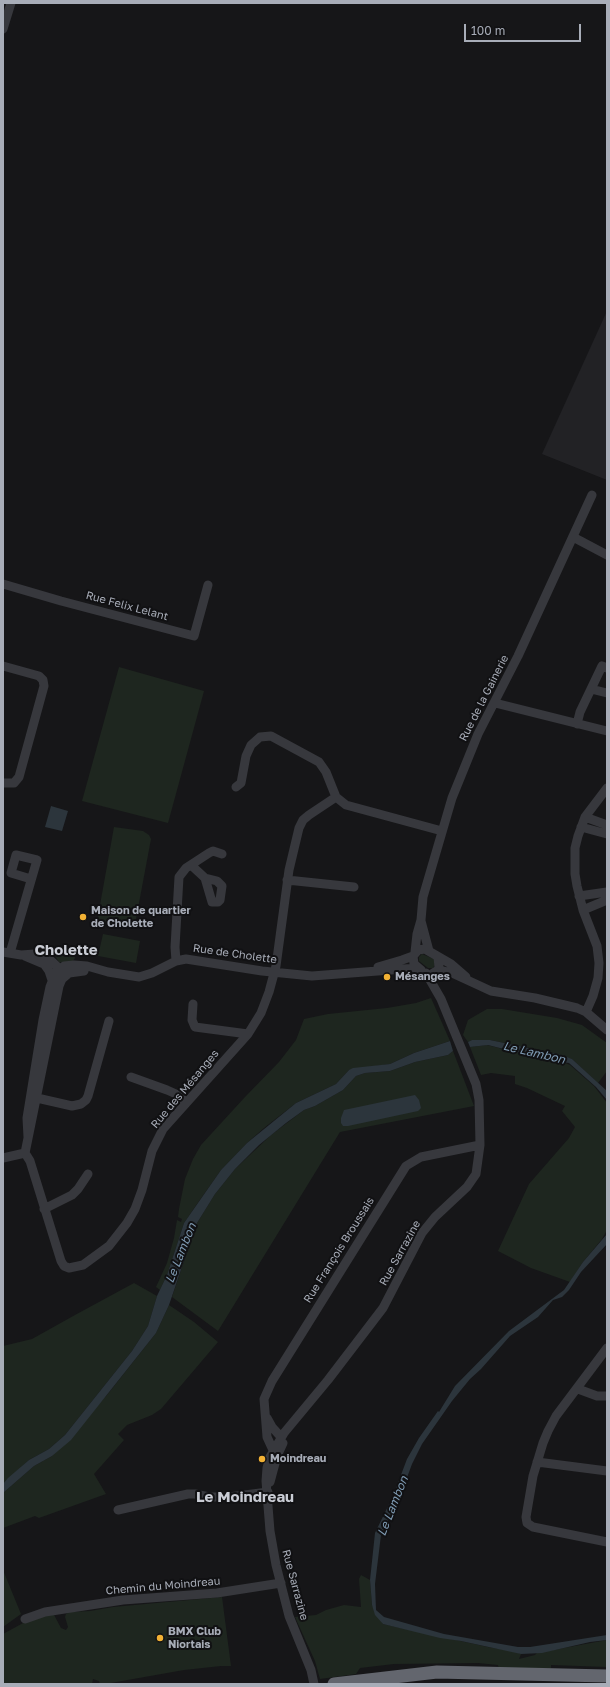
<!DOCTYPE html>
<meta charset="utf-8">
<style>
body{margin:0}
#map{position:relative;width:610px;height:1687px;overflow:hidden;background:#161618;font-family:"Golos Text",sans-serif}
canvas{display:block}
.frame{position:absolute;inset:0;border:4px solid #a8adb8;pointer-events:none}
.scale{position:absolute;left:464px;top:24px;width:117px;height:18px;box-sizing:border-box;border:2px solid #a8adb8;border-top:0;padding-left:5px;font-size:12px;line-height:14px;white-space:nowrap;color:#a8adb8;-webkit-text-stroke:3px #111113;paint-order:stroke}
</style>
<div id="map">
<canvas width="610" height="1687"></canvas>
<div class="frame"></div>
<div class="scale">100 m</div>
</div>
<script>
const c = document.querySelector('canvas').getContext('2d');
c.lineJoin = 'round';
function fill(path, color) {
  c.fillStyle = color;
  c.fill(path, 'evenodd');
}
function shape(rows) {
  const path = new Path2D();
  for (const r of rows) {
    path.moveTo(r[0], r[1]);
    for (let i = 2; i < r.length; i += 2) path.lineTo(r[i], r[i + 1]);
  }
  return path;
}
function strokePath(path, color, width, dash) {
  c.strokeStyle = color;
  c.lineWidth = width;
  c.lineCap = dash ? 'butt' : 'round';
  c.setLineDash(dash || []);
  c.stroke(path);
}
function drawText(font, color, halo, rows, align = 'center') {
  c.font = font + ' "Golos Text",sans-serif';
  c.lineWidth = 4;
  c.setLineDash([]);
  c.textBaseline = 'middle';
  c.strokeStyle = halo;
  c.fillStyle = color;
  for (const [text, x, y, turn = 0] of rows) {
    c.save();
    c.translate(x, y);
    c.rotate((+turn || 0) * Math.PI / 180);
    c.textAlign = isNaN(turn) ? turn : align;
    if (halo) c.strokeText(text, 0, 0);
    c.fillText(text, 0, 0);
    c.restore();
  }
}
const built = shape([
 [607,311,607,480,542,454]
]);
const green = shape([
 [119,667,204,691,168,823,82,801],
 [114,827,143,831,149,835,151,839,136,919,128,926,117,928,103,925,99,920,98,916],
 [103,934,140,941,136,963,98,956],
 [65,949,73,953,75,958,73,961,65,963,59,962,55,956,59,951],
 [422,954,434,959,435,965,433,968,428,968,419,961,419,957],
 [431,998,450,1041,414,1053,390,1064,349,1070,336,1084,296,1103,264,1128,247,1143,221,1170,197,1204,184,1223,167,1275,160,1290,156,1287,167,1263,174,1238,177,1220,181,1222,182,1219,178,1217,179,1209,185,1179,193,1159,201,1145,245,1097,279,1062,296,1040,304,1019,328,1014,387,1008,416,1003],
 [487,1009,502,1009,557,1018,582,1025,607,1043,607,1071,598,1083,572,1059,545,1051,490,1040,472,1040,468,1042,463,1035,468,1020],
 [487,1045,543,1059,560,1061,570,1065,594,1086,607,1103,607,1230,602,1239,583,1262,570,1282,531,1268,498,1251,529,1184,569,1138,575,1127,562,1111,565,1106,527,1088,515,1084,515,1076,491,1073,481,1075,470,1047],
 [453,1051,474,1106,340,1132,218,1331,172,1297,197,1223,215,1194,235,1169,271,1135,304,1110,315,1106,343,1090,356,1076,365,1073,390,1071,415,1062,448,1055],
 [134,1283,157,1296,148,1326,132,1351,65,1435,49,1449,29,1460,3,1484,3,1346,32,1339,75,1315],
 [169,1305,194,1322,218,1342,161,1409,152,1415,127,1425,118,1434,124,1440,94,1474,106,1494,39,1518,35,1516,3,1528,3,1493,34,1466,52,1456,107,1395,156,1333],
 [3,1570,21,1614,3,1627],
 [361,1575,370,1580,372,1605,383,1624,488,1647,513,1651,521,1654,519,1659,535,1655,537,1653,607,1640,607,1667,551,1665,551,1668,499,1670,498,1665,478,1663,394,1664,360,1668,356,1674,320,1679,315,1661,295,1617,316,1615,326,1610,344,1605,361,1607,359,1579],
 [222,1597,231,1666,221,1666,184,1670,105,1684,100,1684,99,1681,93,1679,92,1684,3,1684,3,1634,25,1622,53,1613,61,1628,66,1630,68,1627,65,1617,66,1614,70,1612,90,1611,113,1607]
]);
const water = shape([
 [51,806,68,811,62,831,45,827],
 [472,1040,490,1040,562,1055,572,1059,607,1091,607,1100,596,1087,569,1063,543,1059,488,1045,470,1047,468,1042],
 [450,1041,453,1051,448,1055,415,1062,390,1071,365,1073,356,1076,343,1090,315,1106,304,1110,286,1123,259,1145,235,1169,215,1194,197,1223,169,1305,156,1333,71,1440,52,1456,34,1466,3,1493,3,1484,8,1478,29,1460,49,1449,65,1435,132,1351,148,1326,157,1296,167,1275,184,1223,221,1170,247,1143,296,1103,336,1084,349,1070,353,1068,390,1064,414,1053],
 [415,1095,419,1100,421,1108,418,1111,348,1126,343,1126,341,1123,341,1118,344,1110],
 [607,1234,607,1244,581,1272,569,1290,562,1297,553,1300,538,1317,510,1336,481,1369,470,1379,452,1401,422,1444,412,1464,401,1494,381,1535,375,1584,376,1610,384,1617,444,1634,518,1647,530,1647,607,1635,607,1640,590,1642,542,1653,521,1654,461,1641,440,1638,383,1624,375,1615,372,1605,370,1580,375,1533,393,1496,407,1459,419,1438,438,1411,439,1412,455,1386,509,1331,564,1290,583,1262]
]);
const minor = shape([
 [3,29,11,3],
 [573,537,607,555],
 [3,584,61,601,194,636,208,585],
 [3,666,39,676,43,680,44,686,19,777,14,783,3,783],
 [591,689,607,693],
 [495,703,607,731],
 [577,724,580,712,602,666,607,668],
 [236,787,241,783,246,756,251,745,260,737,271,736,319,762,326,772,336,797,346,805,442,831],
 [585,817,607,825],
 [581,827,607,834],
 [191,865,205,878,212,902,218,902,220,900,222,886,217,881,205,878],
 [287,880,354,887],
 [579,896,607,892],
 [583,910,607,900],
 [421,921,429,951],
 [3,952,21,955,35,954,47,957,60,969,60,975],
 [415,952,417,934,421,920,423,897,452,798,478,734,518,656,592,495],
 [10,953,37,860,16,855,11,873,31,879],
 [25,956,44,964,49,971,52,980],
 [176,961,175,947,179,877,186,868,209,853,213,851,222,854],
 [378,967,402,960,413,956],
 [421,970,414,964,413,956,418,950,425,949,451,964,466,977],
 [438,970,452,973,491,991,535,998,577,1008,586,1012,607,1030],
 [433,973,438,970,439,967,438,957],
 [193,1004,192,1020,195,1027,248,1034],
 [586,1012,593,996,598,978,599,963,597,946,583,910,577,886,575,874,575,848,578,836,585,817,607,788],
 [131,1077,167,1090,176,1094,186,1102],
 [37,1098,72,1106,81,1104,86,1100,88,1096,109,1021],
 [28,1137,27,1118,43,1020,50,987,56,972,64,966,74,965,87,966,108,972,139,977,152,973,176,961,186,959,262,971,312,976,417,968],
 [25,1153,30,1161,61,1261,64,1266,69,1268,83,1265,109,1246,127,1223,135,1209,142,1190,152,1151,163,1129,248,1034,261,1013,269,992,276,966,289,870,299,828,303,820,309,815,336,797],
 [3,1158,25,1153,59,986,62,979,69,973,84,971],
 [44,1209,72,1195,78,1189,88,1174],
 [607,1348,556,1416,548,1431,543,1443,533,1476,526,1517,527,1523,533,1527,607,1542],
 [578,1389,597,1396,607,1396],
 [267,1418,272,1427,281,1437,280,1442],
 [276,1447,273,1450,267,1437,264,1399,272,1381,406,1166,421,1157,480,1145],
 [537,1462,607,1471],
 [270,1482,277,1456,283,1443],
 [118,1510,188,1494,195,1494,209,1497,229,1497,268,1492],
 [25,1619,45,1612,123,1600,217,1593,281,1583],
 [314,1684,311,1670,289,1616,276,1565,270,1531,266,1481,267,1468,270,1457,284,1433,328,1380,383,1308,422,1233,435,1217,467,1187,476,1174,480,1145,479,1100,476,1084,441,999,426,973]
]);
const highway = shape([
 [334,1684,437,1672,607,1676]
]);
const markers = [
 [83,917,4,"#f2b134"],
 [387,977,4,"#f2b134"],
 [262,1459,4,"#f2b134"],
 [160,1638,4,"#f2b134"]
];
const streetNames = [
 ["Rue Felix Lelant",127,606,15],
 ["Rue de la Gainerie",484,698,-63],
 ["Rue de Cholette",235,954,8],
 ["Rue des Mésanges",185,1089,-50],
 ["Rue François Broussais",339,1250,-58],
 ["Rue Sarrazine",400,1253,-61],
 ["Rue Sarrazine",295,1585,75],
 ["Chemin du Moindreau",163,1586,-5]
];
const poiNames = [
 ["Maison de quartier",91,911],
 ["de Cholette",91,924],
 ["Mésanges",395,977],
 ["Moindreau",270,1459],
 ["BMX Club",168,1632],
 ["Niortais",168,1645]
];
const waterNames = [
 ["Le Lambon",534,1053,13],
 ["Le Lambon",181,1253,-68],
 ["Le Lambon",393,1506,-68]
];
const districtNames = [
 ["Cholette",66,950],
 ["Le Moindreau",245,1497]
];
fill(built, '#222225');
fill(green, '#1e261f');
fill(water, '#2c353c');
strokePath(minor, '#37383d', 9);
strokePath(highway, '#63666e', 13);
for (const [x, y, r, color] of markers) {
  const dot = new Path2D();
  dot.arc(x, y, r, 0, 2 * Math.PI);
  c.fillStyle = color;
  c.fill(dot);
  strokePath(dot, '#111113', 1.5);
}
drawText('11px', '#a8adb8', '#111113', streetNames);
drawText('bold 11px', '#a8adb8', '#111113', poiNames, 'left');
drawText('italic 12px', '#7f9bb3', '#111113', waterNames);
drawText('bold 15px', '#c9ccd4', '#111113', districtNames);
</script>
